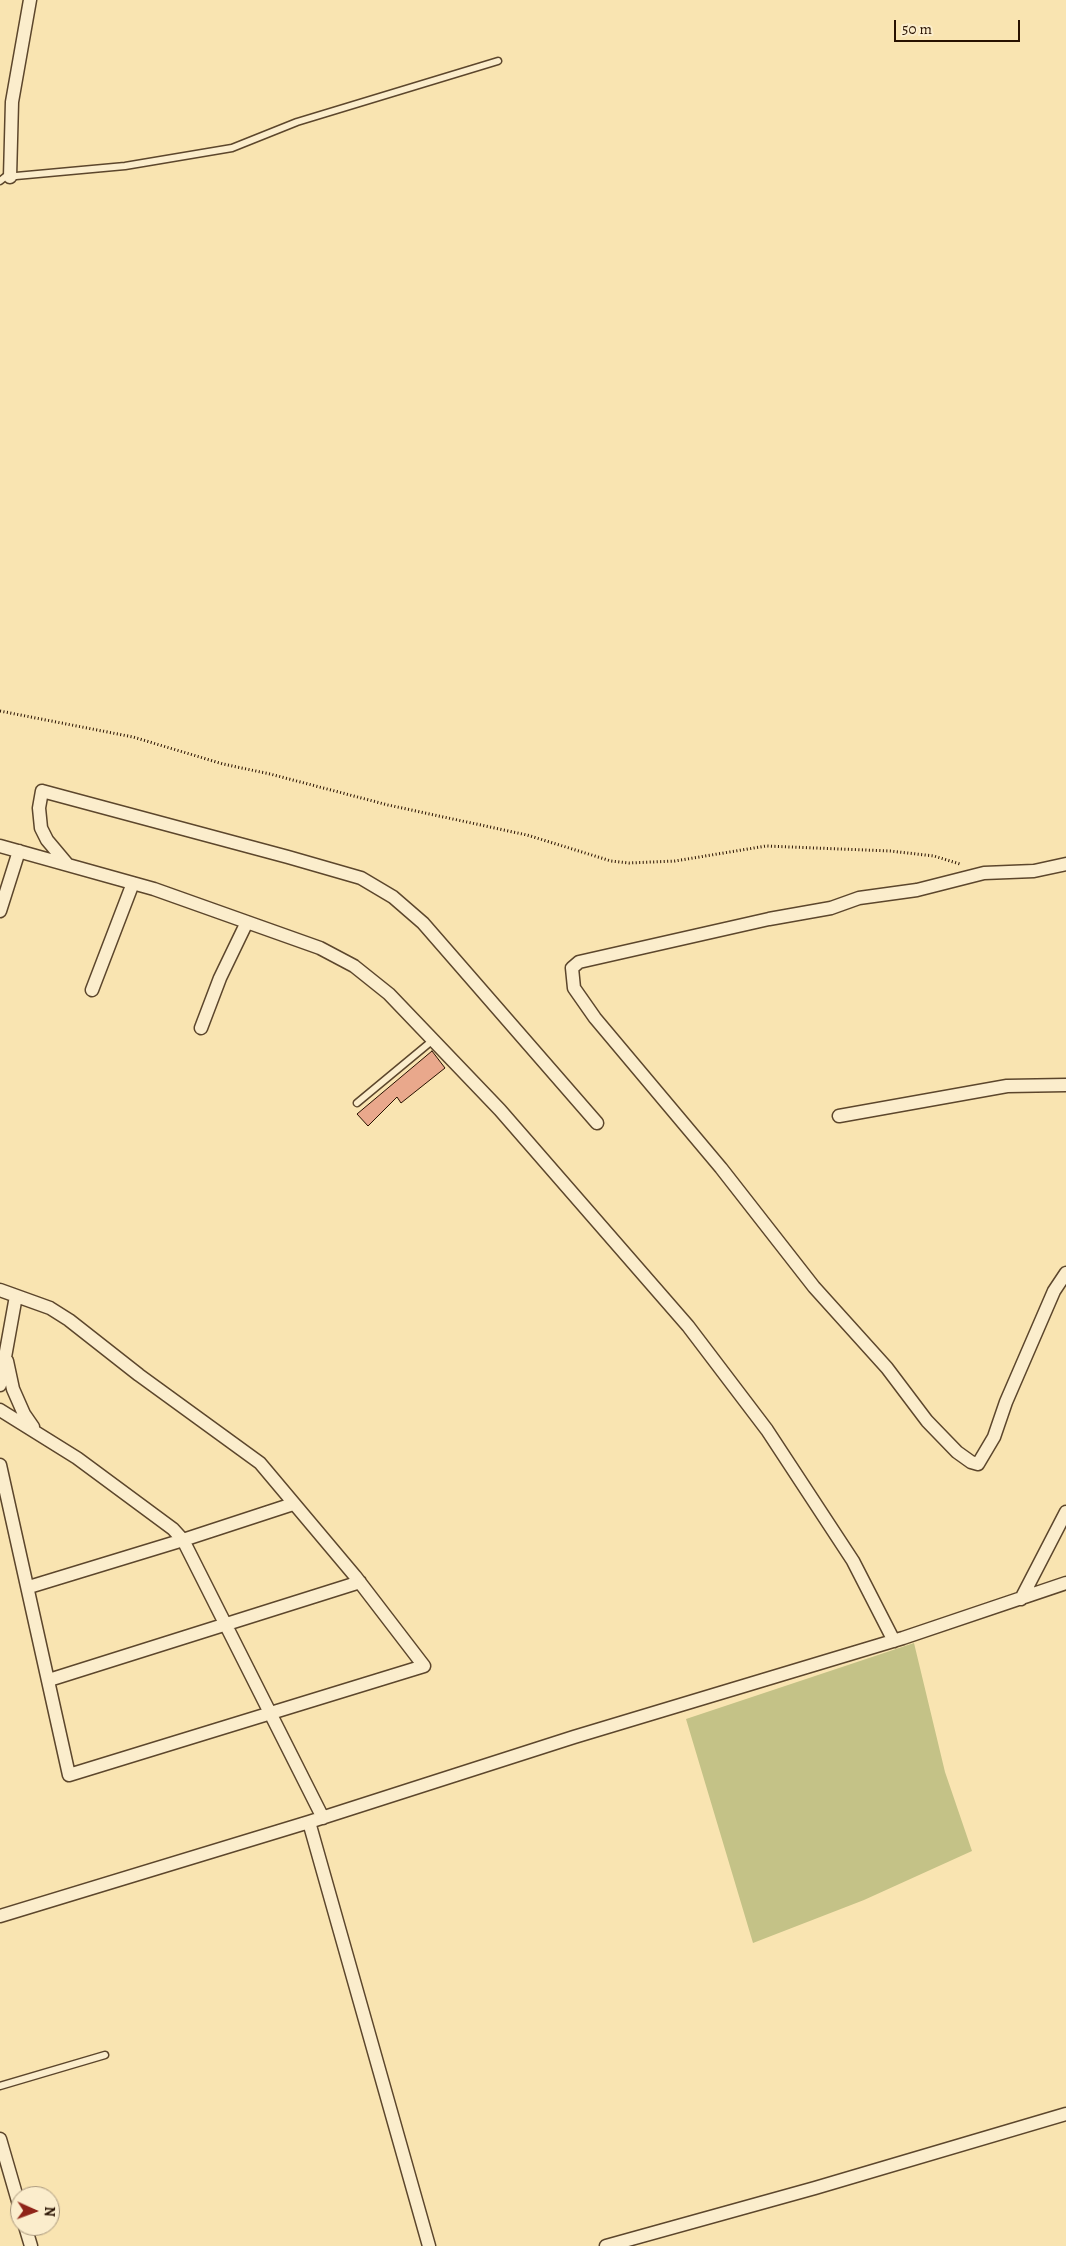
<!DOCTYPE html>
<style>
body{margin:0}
#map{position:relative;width:1066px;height:2246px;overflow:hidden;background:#f9e4b1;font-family:Alegreya,serif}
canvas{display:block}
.north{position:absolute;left:10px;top:2186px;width:50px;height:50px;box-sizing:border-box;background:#fbedcc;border:1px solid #a7957a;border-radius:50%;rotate:92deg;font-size:14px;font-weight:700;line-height:20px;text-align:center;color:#281100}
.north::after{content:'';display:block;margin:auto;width:18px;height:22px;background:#8f2418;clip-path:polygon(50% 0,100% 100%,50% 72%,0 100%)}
.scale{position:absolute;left:894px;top:20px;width:126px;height:22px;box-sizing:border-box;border:2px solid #281100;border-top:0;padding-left:6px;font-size:15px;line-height:18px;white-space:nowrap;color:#281100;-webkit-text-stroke:4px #fbedcc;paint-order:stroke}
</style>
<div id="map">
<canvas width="1066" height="2246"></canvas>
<div class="north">N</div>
<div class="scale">50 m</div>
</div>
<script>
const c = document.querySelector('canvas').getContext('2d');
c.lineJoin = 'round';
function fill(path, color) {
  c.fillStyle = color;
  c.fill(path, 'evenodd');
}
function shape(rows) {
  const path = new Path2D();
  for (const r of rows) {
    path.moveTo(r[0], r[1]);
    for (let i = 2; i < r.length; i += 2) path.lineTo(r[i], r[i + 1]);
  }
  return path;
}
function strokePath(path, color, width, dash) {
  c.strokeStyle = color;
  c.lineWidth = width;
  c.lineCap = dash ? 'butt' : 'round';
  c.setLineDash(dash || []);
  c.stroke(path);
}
const green = shape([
 [914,1643,945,1772,972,1851,864,1900,753,1943,686,1719]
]);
const building = shape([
 [432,1051,445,1068,401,1103,397,1097,368,1126,357,1114,432,1051]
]);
const path = shape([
 [0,711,133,737,223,764,270,774,388,805,527,835,611,861,629,863,675,861,766,846,890,851,934,856,960,864]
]);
const service = shape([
 [0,181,5,177,125,166,232,148,297,122,498,61],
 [357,1103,433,1040],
 [0,2086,105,2055]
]);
const minor = shape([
 [10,177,12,102,30,0],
 [0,846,154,889,320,948,354,966,389,994,500,1110,688,1326,767,1430,853,1561,894,1641],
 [1066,864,1034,871,984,873,917,890,859,898,831,908,769,919,579,962,572,968,574,988,595,1018,721,1168,814,1287,887,1368,927,1421,957,1452,971,1462,978,1464,994,1437,1006,1402,1054,1291,1066,1273],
 [68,865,47,840,41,828,39,808,42,791,288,857,361,878,393,897,423,923,597,1123],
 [0,911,19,851],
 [92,990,133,883],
 [201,1028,220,978,247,922],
 [839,1116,1007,1086,1066,1085],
 [0,1290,50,1308,69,1320,139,1375,260,1463,355,1576,424,1666,69,1775,0,1465],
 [7,1361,13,1389,24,1414,33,1427],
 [0,1385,16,1296],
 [0,1410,77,1458,173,1529,183,1540,323,1818],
 [29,1587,183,1540,293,1504],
 [1021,1599,1066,1512],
 [49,1680,360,1582],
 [309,1822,429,2246],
 [0,1916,309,1822,574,1737,903,1638,1066,1583],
 [0,2139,20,2208],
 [25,2226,31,2246],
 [606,2246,815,2188,1066,2114]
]);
fill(green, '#c4c287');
fill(building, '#e9a88c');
strokePath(building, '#281100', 1);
strokePath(service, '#5c462c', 9);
strokePath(minor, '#5c462c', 15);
strokePath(path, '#281100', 3, [1, 2.5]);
strokePath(service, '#fbedcc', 6);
strokePath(minor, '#fbedcc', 12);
</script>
